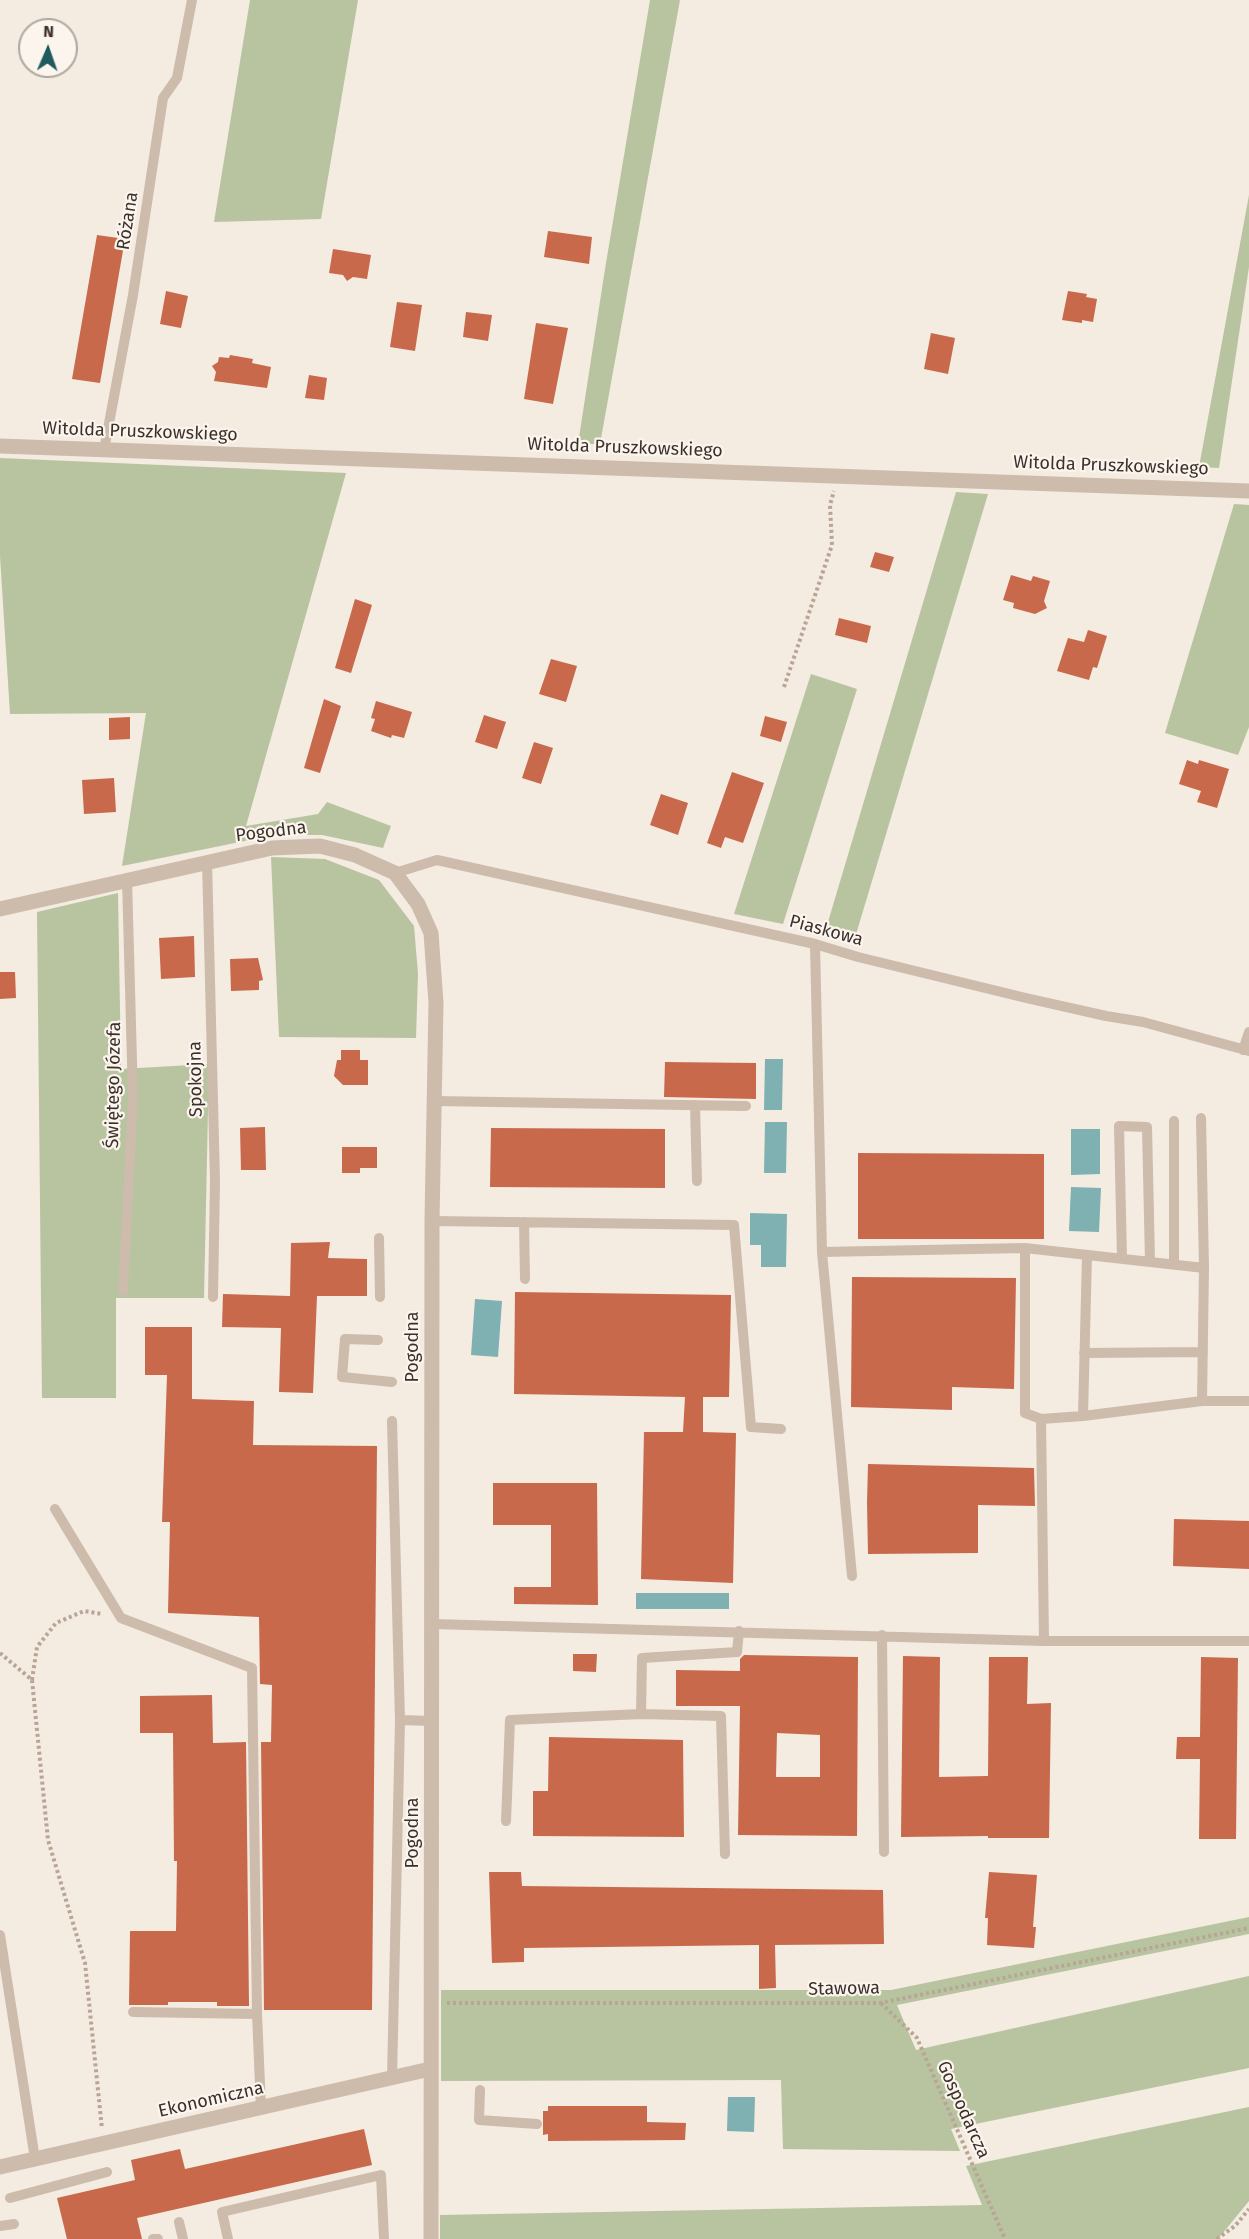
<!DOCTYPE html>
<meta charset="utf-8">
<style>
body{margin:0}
#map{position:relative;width:1249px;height:2239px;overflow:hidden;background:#f4ebe1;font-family:"Fira Sans",sans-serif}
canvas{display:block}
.north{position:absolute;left:18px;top:18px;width:60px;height:60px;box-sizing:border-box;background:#fbf5ee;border:2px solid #aea6a0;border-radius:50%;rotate:2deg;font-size:16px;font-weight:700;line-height:24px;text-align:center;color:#3b302b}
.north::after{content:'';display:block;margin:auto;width:21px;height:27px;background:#1f5a5e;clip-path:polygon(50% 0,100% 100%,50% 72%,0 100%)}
</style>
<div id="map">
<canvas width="1249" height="2239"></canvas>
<div class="north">N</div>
</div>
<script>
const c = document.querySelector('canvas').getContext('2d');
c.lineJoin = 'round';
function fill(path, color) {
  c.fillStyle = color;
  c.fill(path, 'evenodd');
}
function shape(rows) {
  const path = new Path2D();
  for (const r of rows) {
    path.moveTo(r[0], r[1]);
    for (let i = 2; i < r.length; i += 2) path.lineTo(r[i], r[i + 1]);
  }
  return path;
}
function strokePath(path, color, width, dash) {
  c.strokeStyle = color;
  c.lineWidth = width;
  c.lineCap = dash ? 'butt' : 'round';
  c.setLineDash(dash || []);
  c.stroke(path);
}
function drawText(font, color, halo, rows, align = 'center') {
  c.font = font + ' "Fira Sans",sans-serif';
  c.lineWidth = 4.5;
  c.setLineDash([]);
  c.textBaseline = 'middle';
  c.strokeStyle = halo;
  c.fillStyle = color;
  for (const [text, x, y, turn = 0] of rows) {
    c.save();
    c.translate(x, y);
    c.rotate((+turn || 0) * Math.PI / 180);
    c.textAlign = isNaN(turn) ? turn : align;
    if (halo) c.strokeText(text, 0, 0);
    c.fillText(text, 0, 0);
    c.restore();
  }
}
const green = shape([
 [250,0,358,0,321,219,214,222],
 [650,0,680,0,600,444,578,444,605,269],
 [1249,195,1249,267,1219,468,1199,467],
 [0,458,346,473,246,826,318,814,327,802,391,826,383,848,322,835,274,835,122,866,146,713,10,714,0,556],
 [956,492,988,494,854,941,825,932],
 [1234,504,1249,505,1249,727,1238,755,1165,733],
 [811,674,857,689,783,924,734,914],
 [271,857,325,859,379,880,414,926,418,974,416,1038,279,1037],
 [118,893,121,1069,209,1064,204,1298,116,1298,116,1398,42,1398,37,912],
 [1249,1917,1249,1934,897,2005,916,2050,1249,1976,1249,2068,951,2129,960,2151,783,2149,781,2080,441,2081,441,1990,891,1990],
 [1249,2107,1249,2201,1218,2239,440,2239,440,2215,982,2205,966,2166]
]);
const water = shape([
 [765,1059,783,1059,782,1110,764,1110],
 [765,1122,787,1122,786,1173,764,1173],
 [1071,1129,1100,1129,1100,1174,1071,1175],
 [1071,1187,1101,1188,1099,1232,1069,1231],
 [750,1213,787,1214,786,1267,761,1267,761,1245,750,1245],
 [475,1299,502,1301,498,1357,471,1355],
 [636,1593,729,1593,729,1609,636,1609],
 [728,2097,755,2097,754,2132,727,2131]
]);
const building = shape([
 [548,231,592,237,589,264,544,257],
 [97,235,125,239,100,383,72,379],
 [333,249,371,255,367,279,353,277,347,281,343,275,329,273],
 [166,291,188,296,181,328,160,324],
 [1068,291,1087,294,1086,297,1097,299,1093,322,1082,320,1082,323,1062,320],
 [397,302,422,305,415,351,390,347],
 [466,312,492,315,488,341,463,337],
 [536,323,568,328,553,404,524,399],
 [931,333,955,338,948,374,924,369],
 [230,355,253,359,252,363,271,367,267,388,214,381,216,372,212,366,218,362,219,357,229,358],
 [309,375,327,378,324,400,305,398],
 [875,552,894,557,889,572,870,567],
 [1011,575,1031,581,1033,576,1050,581,1044,601,1047,608,1035,614,1013,608,1014,603,1003,600],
 [355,599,372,605,351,673,335,668],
 [839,618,871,626,867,643,835,635],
 [1088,630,1107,636,1097,668,1093,667,1089,680,1057,671,1068,638,1084,642],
 [551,659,577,666,566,702,539,694],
 [324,699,341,706,320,773,304,768],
 [376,701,412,712,404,738,392,735,391,738,371,731,375,719,371,718],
 [484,715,506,722,497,749,475,742],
 [765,716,787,722,781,742,760,736],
 [130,717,130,739,109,740,109,718],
 [534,742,553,748,541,784,522,778],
 [1187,760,1198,764,1199,760,1229,769,1217,808,1197,802,1201,791,1179,784],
 [732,772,764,783,743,843,725,837,721,848,707,843],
 [114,778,116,812,84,814,82,780],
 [661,794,688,803,678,835,650,825],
 [194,936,195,977,161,979,159,938],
 [258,958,263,980,259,981,259,990,231,991,230,959],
 [0,972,15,972,16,998,0,999],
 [341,1050,360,1050,360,1060,368,1060,368,1085,343,1085,334,1076,337,1060,341,1060],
 [665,1062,756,1063,756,1099,664,1097],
 [265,1127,266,1170,241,1170,240,1128],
 [491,1128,665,1129,665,1188,490,1187],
 [342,1147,377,1147,377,1168,360,1168,360,1173,342,1173],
 [858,1153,1044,1154,1044,1239,858,1239],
 [330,1242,328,1258,367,1259,367,1296,317,1296,313,1393,279,1392,281,1328,222,1327,223,1294,290,1296,291,1243],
 [852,1277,1016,1278,1014,1389,952,1387,952,1410,851,1407],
 [515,1292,731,1295,729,1397,703,1397,703,1432,736,1433,733,1583,641,1579,644,1432,683,1432,685,1397,514,1394],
 [145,1327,192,1327,192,1399,254,1401,253,1445,377,1446,372,2010,264,2010,261,1742,271,1742,272,1685,260,1684,259,1617,168,1613,170,1522,162,1522,167,1375,145,1375],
 [868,1464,1034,1468,1035,1506,978,1505,978,1553,868,1554,867,1503],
 [493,1483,597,1483,598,1605,514,1604,514,1587,551,1587,551,1525,493,1525],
 [1174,1519,1249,1521,1249,1569,1173,1566],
 [573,1654,597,1654,596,1672,573,1671],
 [744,1655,858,1657,857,1836,738,1835,740,1706,676,1706,676,1670,740,1671,740,1659],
 [777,1733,820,1735,820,1777,776,1777],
 [903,1656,940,1657,939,1777,988,1776,989,1657,1028,1657,1027,1704,1051,1703,1049,1838,988,1838,988,1836,901,1837],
 [1201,1657,1238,1658,1236,1839,1199,1839,1200,1759,1176,1759,1177,1737,1200,1737],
 [212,1695,213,1743,246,1742,249,2006,217,2006,217,2002,168,2002,168,2005,129,2005,130,1931,176,1931,177,1861,174,1861,173,1733,140,1733,140,1696],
 [549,1737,683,1740,684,1837,533,1836,533,1791,548,1791],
 [489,1872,521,1872,522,1886,883,1890,884,1944,775,1945,776,1988,759,1989,759,1945,524,1948,524,1962,492,1963],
 [989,1872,1037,1875,1033,1927,1036,1927,1034,1948,987,1945,988,1918,985,1918],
 [548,2106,647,2106,647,2122,686,2123,685,2140,548,2141,548,2134,543,2135,543,2111,548,2111],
 [364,2129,372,2165,137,2218,142,2239,67,2239,57,2198,135,2180,131,2160,180,2149,185,2169]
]);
const path = shape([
 [784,687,832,545,830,505,834,491],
 [0,1653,32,1680,48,1840,85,1963,102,2129],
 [32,1680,37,1647,56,1623,84,1611,102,1614],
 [447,2003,880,2003,1249,1928],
 [881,2003,917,2038,1005,2239],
 [1217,2239,1235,2226,1249,2209]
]);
const service = shape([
 [104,450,133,295,163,98,177,78,192,0],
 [207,861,215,1181,213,1297],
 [395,873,437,860,815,944,858,957,1026,998,1106,1016,1143,1022,1249,1051],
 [815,944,822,1252],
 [1243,1050,1249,1032],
 [434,1101,746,1106],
 [695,1105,697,1181],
 [1201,1118,1204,1268],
 [432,1221,734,1225,751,1427,781,1429],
 [524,1222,525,1279],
 [379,1238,380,1297],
 [1025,1248,1025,1413,1041,1419,1044,1641],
 [1122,1259,1119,1126,1147,1127,1150,1262],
 [1174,1264,1174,1121],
 [123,1291,133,1098,127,879],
 [378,1340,345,1339,342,1377,392,1382],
 [1084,1353,1203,1352],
 [1083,1416,1202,1401],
 [1041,1419,1083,1416,1087,1255],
 [392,1421,400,1720,432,1721],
 [55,1509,121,1618,252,1668,257,2014,261,2108],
 [852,1576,822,1252,1025,1248,1204,1268,1202,1401,1249,1401],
 [432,1624,1044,1641,1249,1641],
 [882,1635,884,1852],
 [506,1821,510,1720,641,1714],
 [725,1854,721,1716,641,1714,642,1658,737,1652,739,1631],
 [0,1935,35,2159],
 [133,2012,257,2014],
 [392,2078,400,1720],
 [480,2090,479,2120,537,2124],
 [10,2198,107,2172],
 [179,2222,183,2239],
 [0,2226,14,2224],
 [153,2239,158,2239],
 [228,2239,222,2212,381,2175,384,2239]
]);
const minor = shape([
 [0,909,272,848,320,846,355,855,395,873,418,904,431,933,436,1003,432,1221,431,2239],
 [0,2167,430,2069]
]);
const tertiary = shape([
 [0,446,1249,491]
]);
const streetNames = [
 ["Różana",128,221,-81],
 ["Witolda Pruszkowskiego",140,432,2],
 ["Witolda Pruszkowskiego",625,448,2],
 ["Witolda Pruszkowskiego",1111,466,2],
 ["Pogodna",271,832,-7],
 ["Piaskowa",826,931,15],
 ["Spokojna",196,1079,-91],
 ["Świętego Józefa",114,1085,-89],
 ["Pogodna",413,1347,-90],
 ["Pogodna",413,1833,-90],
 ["Stawowa",844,1989,-1],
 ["Ekonomiczna",211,2100,-13],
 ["Gospodarcza",963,2110,66]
];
fill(green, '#b8c4a0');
fill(water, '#7fb0b2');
fill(building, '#c8694b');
strokePath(path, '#b9a596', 4, [3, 3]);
strokePath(service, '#cdbbac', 10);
strokePath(minor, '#cdbbac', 15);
strokePath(tertiary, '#cdbbac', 15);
drawText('18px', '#3b302b', '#fbf5ee', streetNames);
</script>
